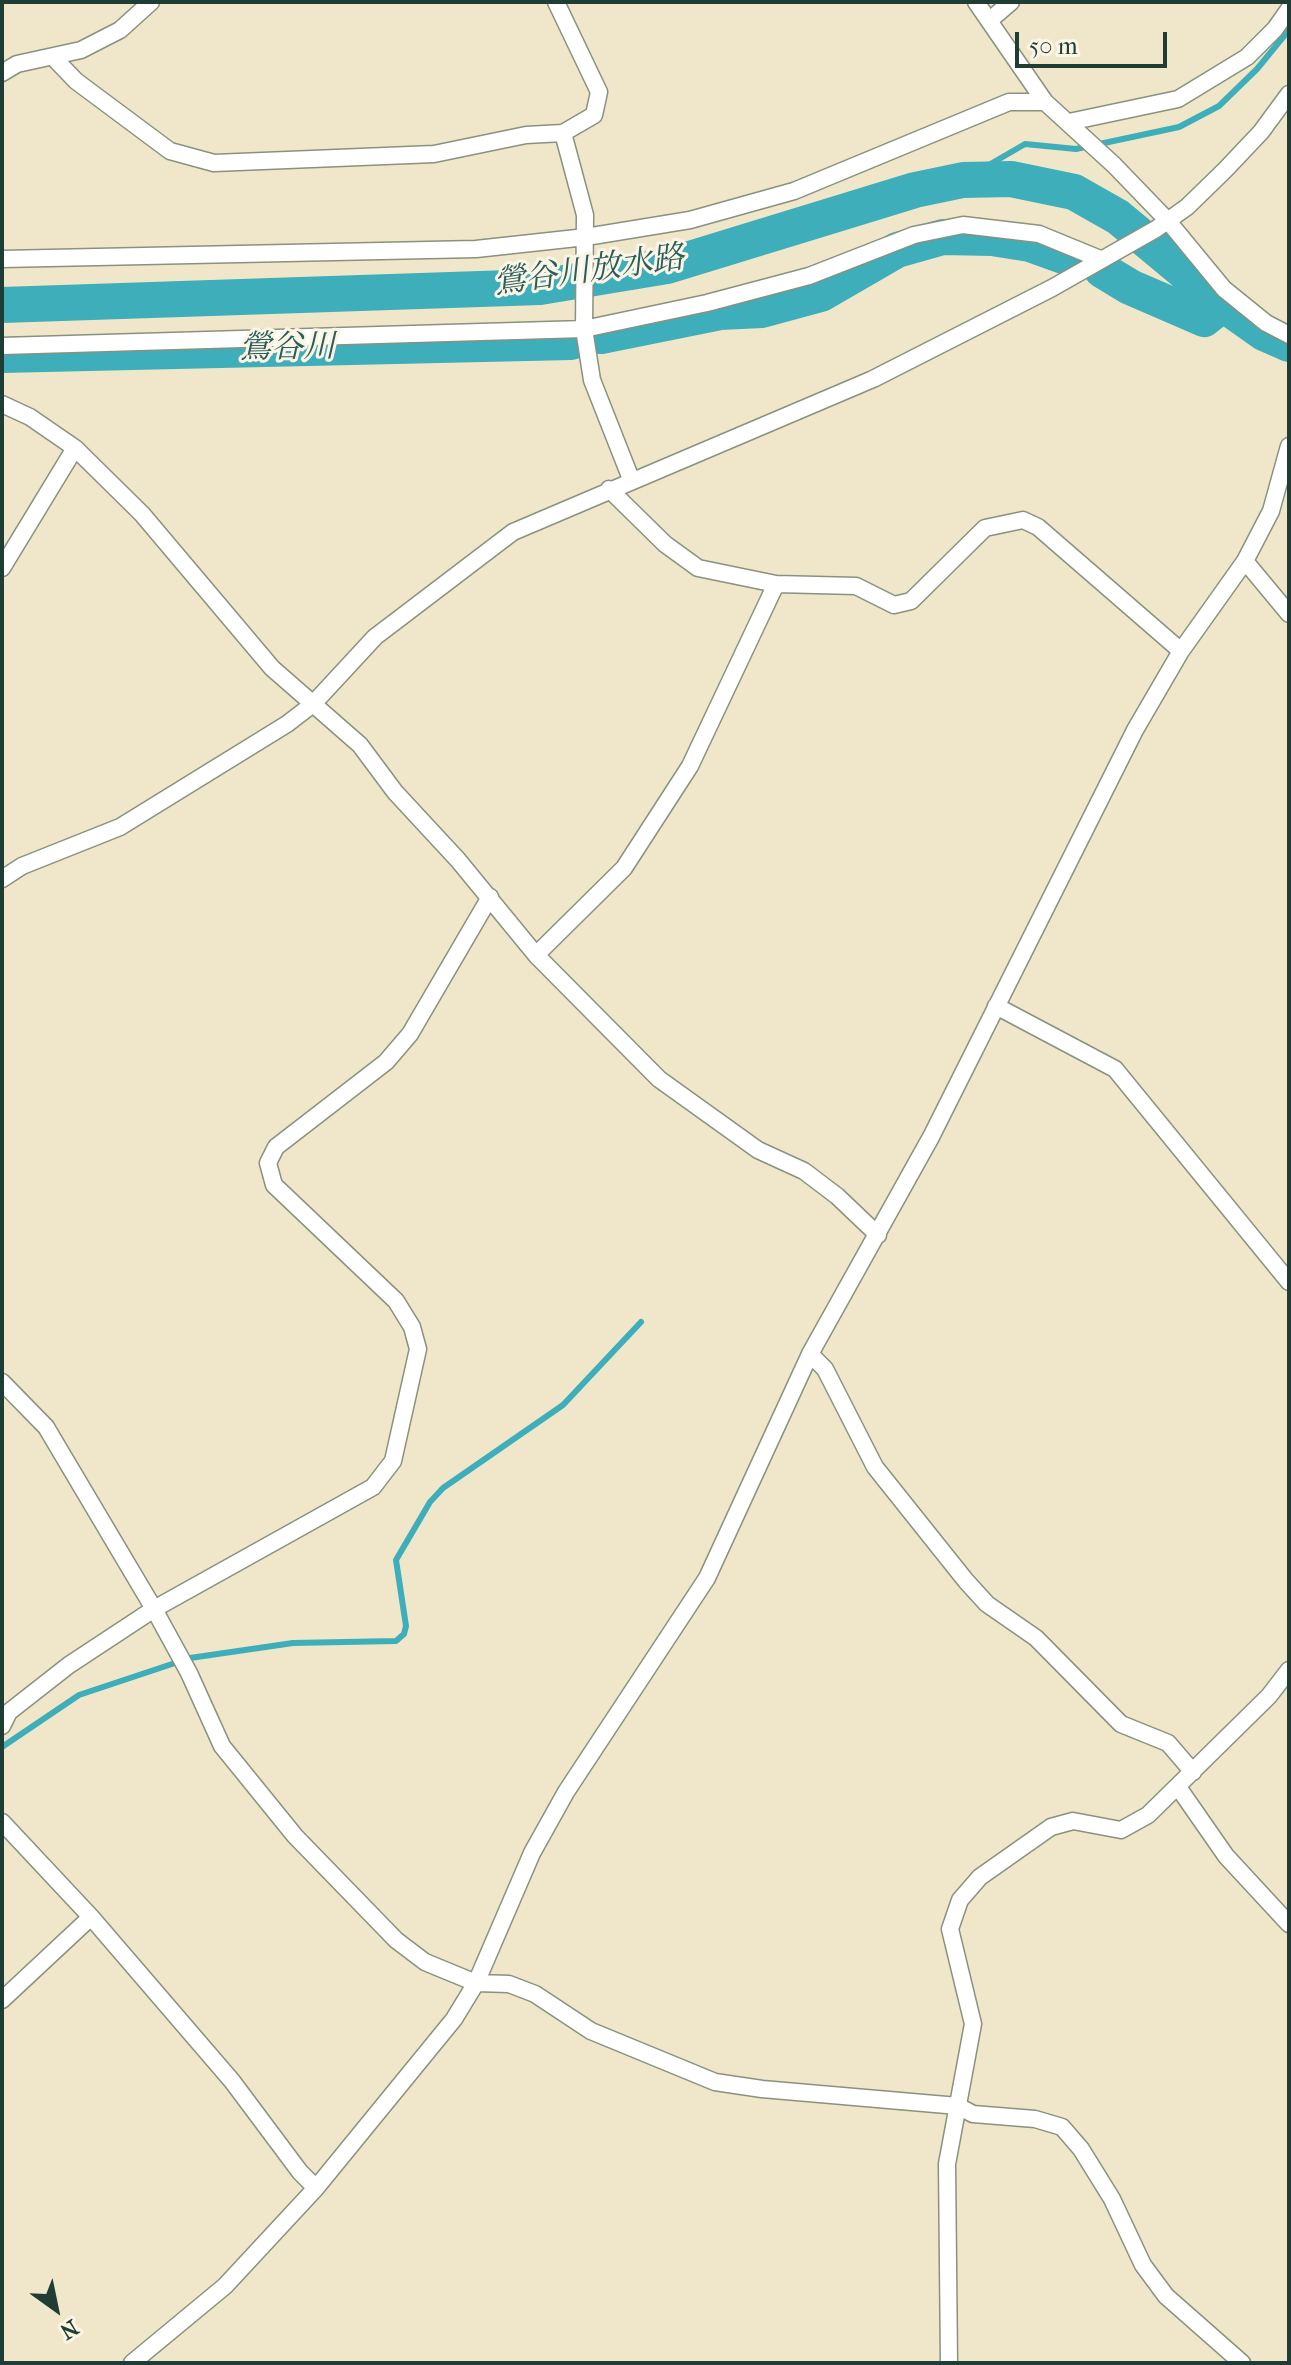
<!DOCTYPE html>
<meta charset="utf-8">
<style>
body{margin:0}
#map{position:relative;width:1291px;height:2365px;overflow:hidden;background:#f0e7ca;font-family:"IM FELL French Canon",serif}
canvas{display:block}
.frame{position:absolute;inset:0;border:4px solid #1f3d34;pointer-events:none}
.north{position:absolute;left:16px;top:2269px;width:80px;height:80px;-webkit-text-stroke:6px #fcf5e5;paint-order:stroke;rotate:147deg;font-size:22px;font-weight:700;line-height:32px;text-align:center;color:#1f3d34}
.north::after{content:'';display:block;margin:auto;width:28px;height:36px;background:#1f3d34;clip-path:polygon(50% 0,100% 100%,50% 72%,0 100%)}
.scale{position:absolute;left:1015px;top:32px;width:152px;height:36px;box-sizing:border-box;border:4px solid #1f3d34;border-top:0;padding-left:10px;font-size:24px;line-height:28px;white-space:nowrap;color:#1f3d34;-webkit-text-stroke:6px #fcf5e5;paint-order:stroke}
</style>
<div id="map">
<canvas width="1291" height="2365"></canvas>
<div class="frame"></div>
<div class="north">N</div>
<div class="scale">50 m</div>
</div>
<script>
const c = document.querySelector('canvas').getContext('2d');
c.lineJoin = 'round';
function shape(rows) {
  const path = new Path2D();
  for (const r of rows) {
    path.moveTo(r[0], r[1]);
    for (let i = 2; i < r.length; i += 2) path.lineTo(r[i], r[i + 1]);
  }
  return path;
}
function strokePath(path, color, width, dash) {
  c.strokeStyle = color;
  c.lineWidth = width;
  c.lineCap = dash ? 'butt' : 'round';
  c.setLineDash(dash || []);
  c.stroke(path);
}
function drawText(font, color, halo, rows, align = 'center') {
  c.font = font + ' "IM FELL French Canon","Noto Serif JP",serif';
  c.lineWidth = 6;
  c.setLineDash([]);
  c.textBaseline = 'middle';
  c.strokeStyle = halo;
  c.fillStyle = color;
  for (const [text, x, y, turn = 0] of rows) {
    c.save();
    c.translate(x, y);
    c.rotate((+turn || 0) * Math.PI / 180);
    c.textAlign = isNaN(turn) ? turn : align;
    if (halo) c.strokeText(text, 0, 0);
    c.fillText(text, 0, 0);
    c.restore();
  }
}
const stream = shape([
 [963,180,1025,144,1076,149,1179,127,1219,106,1257,69,1289,30],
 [2,1747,79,1695,190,1658,293,1643,396,1641,404,1634,406,1626,396,1560,430,1502,443,1488,563,1405,641,1322]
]);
const river = shape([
 [1102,270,1130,287,1204,319,1223,304],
 [2,305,540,287,667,266,915,190,963,180,1011,179,1074,192,1118,217,1223,304,1264,333,1289,344],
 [601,336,720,312,762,310,821,294,897,250,943,237,992,238,1030,244,1069,258],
 [2,355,571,342]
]);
const minor = shape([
 [976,2,1045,102,1114,165,1168,221,1224,289,1266,323,1289,335],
 [990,20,1011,2],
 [53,57,76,81,170,151,214,163,434,154,526,135,563,133,594,115,599,92,556,2],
 [2,73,17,64,81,50,120,30,151,2],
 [1069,122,1178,99,1247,57,1275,29,1289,9],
 [563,133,585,215,584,329,592,380,631,479],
 [2,259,476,249,586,237,690,220,794,191,1009,102,1045,102],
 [2,346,584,329,707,303,809,276,914,235,963,225,1039,234,1100,259],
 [2,404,30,417,75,448,142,514,272,668,360,745,395,792,458,860,536,955,659,1079,758,1150,804,1171,837,1196,878,1235],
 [609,489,665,544,698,568,776,584,856,586,894,605,911,601,985,528,1023,520,1038,527,1181,651],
 [1245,561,1289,614],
 [2,568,75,448],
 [2,879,22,866,120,827,287,724,313,704,375,637,513,532,873,379,1052,288,1156,229,1187,207,1225,170,1261,132,1289,94],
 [536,955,624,868,690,766,776,584],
 [996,1006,1115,1069,1289,1282],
 [810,1354,825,1369,875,1467,966,1581,987,1604,1036,1638,1121,1724,1168,1743,1193,1772],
 [2,1382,46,1427,154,1609,189,1673,222,1746,295,1836,396,1940,425,1962,476,1983,509,1984,535,1994,591,2031,715,2082,762,2089,958,2106,973,2114,1035,2119,1062,2127,1081,2149,1112,2199,1143,2265,1166,2296,1242,2363],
 [2,1726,9,1712,69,1665,154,1609,373,1487,393,1461,418,1349,412,1327,396,1301,274,1185,268,1163,276,1147,386,1062,410,1034,490,897],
 [1178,1787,1226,1856,1289,1924],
 [2,1822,91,1917,232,2081,300,2172,316,2188],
 [2,2000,91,1917],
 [132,2363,225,2286,316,2188,454,2019,476,1983,532,1853,566,1792,707,1578,810,1354,931,1137,1135,730,1181,651,1245,561,1271,511,1289,446],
 [949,2363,947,2164,973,2024,950,1929,960,1900,980,1877,1051,1827,1073,1821,1121,1830,1148,1815,1269,1696,1289,1670]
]);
const waterNames = [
 ["鶯谷川放水路",589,272,-8],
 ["鶯谷川",287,349,-1]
];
strokePath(stream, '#3eaeba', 6);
strokePath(river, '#3eaeba', 36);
strokePath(minor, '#88927f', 19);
strokePath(minor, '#fff', 16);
drawText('italic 32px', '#285f5c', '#fcf5e5', waterNames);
</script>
